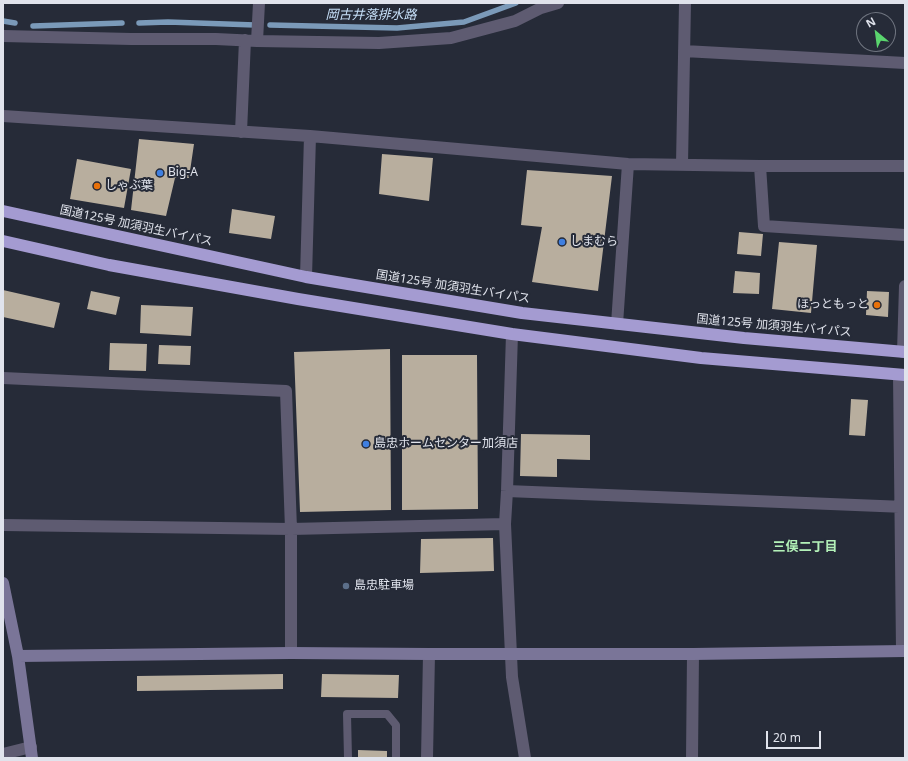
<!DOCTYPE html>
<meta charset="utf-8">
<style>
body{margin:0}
#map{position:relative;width:908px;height:761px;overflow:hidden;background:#262b38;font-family:"Noto Sans",sans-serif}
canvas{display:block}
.frame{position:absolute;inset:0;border:4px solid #e0e3ec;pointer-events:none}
.north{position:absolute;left:856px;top:12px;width:40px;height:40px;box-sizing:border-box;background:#262b38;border:1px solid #707580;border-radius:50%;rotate:331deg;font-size:11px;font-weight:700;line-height:16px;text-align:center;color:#e0e3ec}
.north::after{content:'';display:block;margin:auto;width:14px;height:18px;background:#5ad56e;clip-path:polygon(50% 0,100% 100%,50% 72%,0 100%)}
.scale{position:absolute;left:766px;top:731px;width:55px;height:18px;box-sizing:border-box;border:2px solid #e0e3ec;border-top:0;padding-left:5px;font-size:12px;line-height:14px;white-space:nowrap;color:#e0e3ec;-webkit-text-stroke:3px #262b38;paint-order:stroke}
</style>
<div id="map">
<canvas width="908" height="761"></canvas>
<div class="frame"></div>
<div class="north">N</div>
<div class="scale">20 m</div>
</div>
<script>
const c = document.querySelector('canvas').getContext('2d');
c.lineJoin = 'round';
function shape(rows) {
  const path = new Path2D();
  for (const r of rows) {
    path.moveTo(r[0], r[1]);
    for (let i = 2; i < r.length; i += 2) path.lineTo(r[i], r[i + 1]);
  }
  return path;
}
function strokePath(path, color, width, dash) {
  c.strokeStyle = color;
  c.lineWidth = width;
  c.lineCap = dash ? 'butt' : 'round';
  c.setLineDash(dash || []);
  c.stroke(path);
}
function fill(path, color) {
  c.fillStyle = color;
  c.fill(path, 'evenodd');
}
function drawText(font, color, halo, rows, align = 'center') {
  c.font = font + ' "Noto Sans","Noto Sans JP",sans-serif';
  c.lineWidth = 4;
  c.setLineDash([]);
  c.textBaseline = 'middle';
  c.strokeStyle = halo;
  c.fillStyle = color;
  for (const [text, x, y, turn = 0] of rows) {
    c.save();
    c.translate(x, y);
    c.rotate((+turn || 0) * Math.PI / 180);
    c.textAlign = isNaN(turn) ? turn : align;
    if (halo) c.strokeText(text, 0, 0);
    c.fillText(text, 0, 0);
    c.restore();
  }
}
const stream = shape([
 [3,21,15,23],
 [139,23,168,22,255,25],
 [270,25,397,28,464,22,516,3],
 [33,26,122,23]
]);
const building = shape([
 [139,139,194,144,189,178,175,178,166,216,131,210],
 [382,154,433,158,429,201,379,194],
 [77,159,131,169,124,208,70,199],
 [527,170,612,176,598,291,532,282,542,227,521,225],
 [232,209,275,216,271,239,229,233],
 [739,232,763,234,761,256,737,254],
 [779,242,817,245,811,313,772,309],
 [735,271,760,273,759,294,733,293],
 [3,290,60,303,54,328,3,317],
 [91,291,120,297,116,315,87,309],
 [867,291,889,292,888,317,866,315],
 [141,305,193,307,191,336,140,333],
 [110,343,147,344,146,371,109,370],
 [159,345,191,346,190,365,158,364],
 [390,349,391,510,300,512,294,352],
 [402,355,477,355,478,509,402,510],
 [851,399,868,400,865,436,849,435],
 [521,434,590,435,590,460,557,459,557,477,520,476],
 [493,538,494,571,420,573,421,539],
 [283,674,283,689,137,691,137,676],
 [322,674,399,675,398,698,321,697],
 [358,750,387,751,387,758,358,758]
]);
const lane = shape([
 [348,758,347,714,387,714,396,725,396,758]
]);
const street = shape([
 [3,36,131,39,216,39,257,41,379,43,451,38,515,21,541,8,558,3],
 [257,41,259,3],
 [684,51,905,63],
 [3,116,310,136,628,164,760,166,905,166],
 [241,132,245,40],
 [682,164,685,3],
 [760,166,764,226,905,235],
 [306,277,310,136],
 [617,324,628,164],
 [512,334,507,491,505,524,512,677,525,758],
 [903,352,905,286],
 [899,375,902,651],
 [3,378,286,391,291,529,291,653],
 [507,491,905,507],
 [3,525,291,529,505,524],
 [3,754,31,747],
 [427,758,429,654],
 [692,758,693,654]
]);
const secondary = shape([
 [3,583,18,656,32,758],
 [18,656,291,653,429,654,693,654,905,651]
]);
const highway = shape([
 [3,211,306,277,522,313,744,338,905,352],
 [3,241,109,265,298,299,512,334,701,358,905,375]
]);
const markers = [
 [160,173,4,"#3f7fe0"],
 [97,186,4,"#e8710a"],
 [562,242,4,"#3f7fe0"],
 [877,305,4,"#e8710a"],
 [366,444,4,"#3f7fe0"],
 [346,586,4,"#5c6f8a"]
];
const poiNames = [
 ["Big-A",168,173],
 ["しゃぶ葉",105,186],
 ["しまむら",570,242],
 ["ほっともっと",869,305,"right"],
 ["島忠ホームセンター加須店",374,444],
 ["島忠駐車場",354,586]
];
const streetNames = [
 ["国道125号 加須羽生バイパス",136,226,12],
 ["国道125号 加須羽生バイパス",453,287,9],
 ["国道125号 加須羽生バイパス",774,326,5]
];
const waterNames = [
 ["岡古井落排水路",371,15]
];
const neighbourhoodNames = [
 ["三俣二丁目",805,547]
];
strokePath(stream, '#7b9ab9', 5.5);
fill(building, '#b8ae9e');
strokePath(lane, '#5e5b71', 8);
strokePath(street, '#5e5b71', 12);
strokePath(secondary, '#7a7598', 12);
strokePath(highway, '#a49bd1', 12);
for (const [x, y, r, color] of markers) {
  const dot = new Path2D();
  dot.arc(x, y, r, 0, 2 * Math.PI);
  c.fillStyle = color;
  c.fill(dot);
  strokePath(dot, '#262b38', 1.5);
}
drawText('12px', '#e0e3ec', '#262b38', poiNames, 'left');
drawText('12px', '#e0e3ec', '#262b38', streetNames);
drawText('italic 13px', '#c6dff8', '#262b38', waterNames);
drawText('bold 13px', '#b3f1b8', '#262b38', neighbourhoodNames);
</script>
